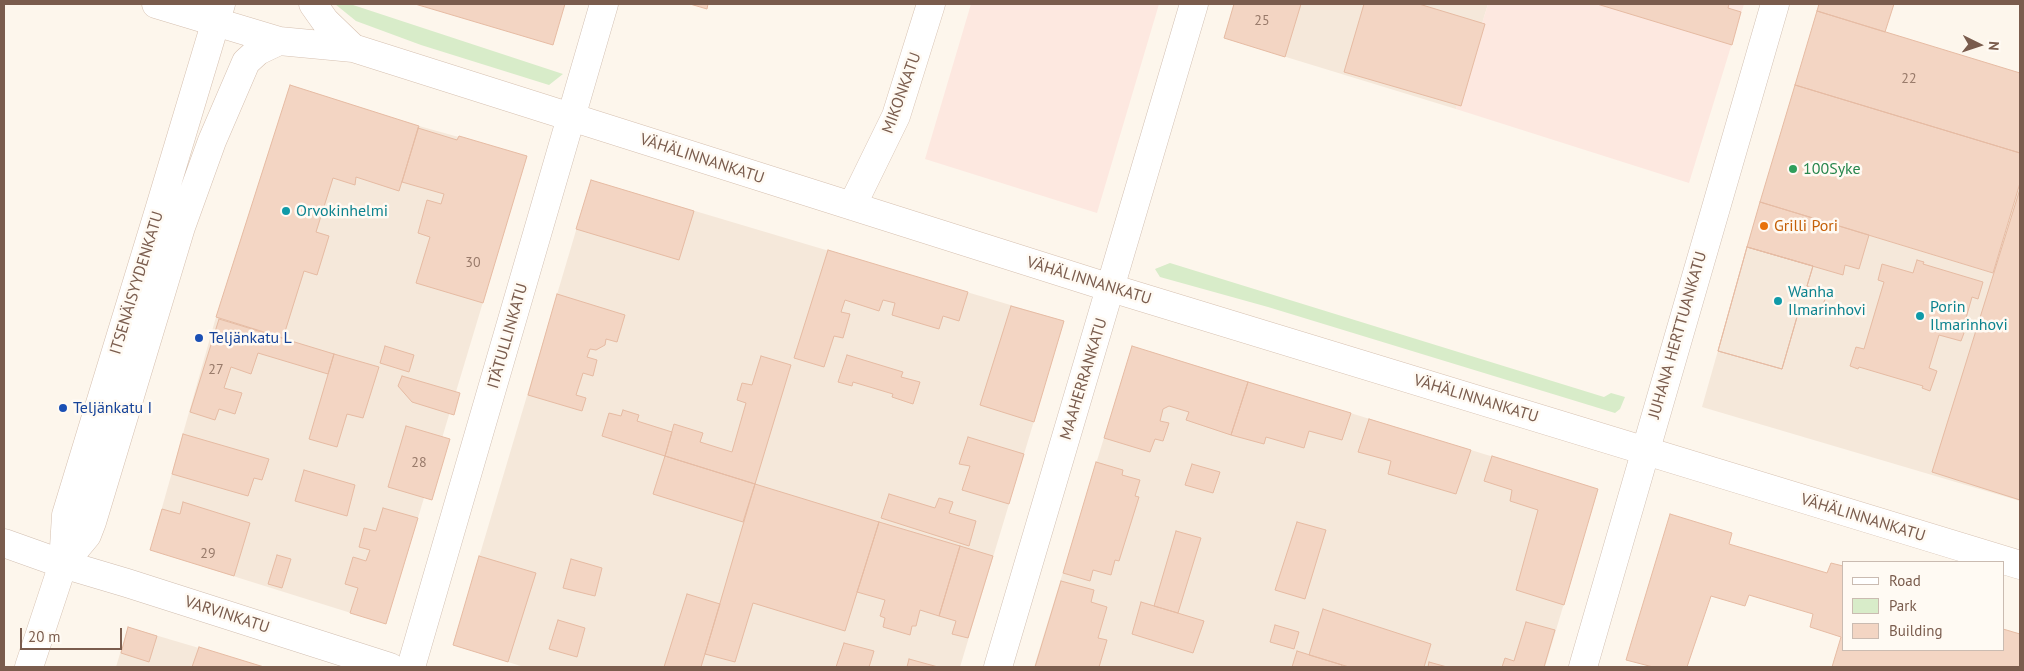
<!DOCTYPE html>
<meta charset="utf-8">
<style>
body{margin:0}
#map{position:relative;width:2024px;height:671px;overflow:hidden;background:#fdf6ec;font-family:"PT Sans",sans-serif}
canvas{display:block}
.frame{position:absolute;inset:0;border:5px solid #7a5c4d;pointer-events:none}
.legend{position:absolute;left:1842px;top:561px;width:162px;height:90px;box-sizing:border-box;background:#fffaf3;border:1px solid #cabbb1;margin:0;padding:6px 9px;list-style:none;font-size:15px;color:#7a5c4d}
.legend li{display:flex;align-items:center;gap:10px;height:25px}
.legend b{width:25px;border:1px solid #cabbb1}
.north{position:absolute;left:1954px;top:20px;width:50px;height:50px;-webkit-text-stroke:4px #fffaf3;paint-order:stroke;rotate:94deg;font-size:14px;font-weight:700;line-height:20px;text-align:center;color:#7a5c4d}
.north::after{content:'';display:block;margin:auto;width:18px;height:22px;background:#7a5c4d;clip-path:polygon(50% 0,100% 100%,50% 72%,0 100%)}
.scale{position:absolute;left:20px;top:628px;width:102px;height:22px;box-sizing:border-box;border:2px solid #7a5c4d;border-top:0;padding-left:6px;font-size:15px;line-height:18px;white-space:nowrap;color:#7a5c4d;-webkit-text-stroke:4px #fffaf3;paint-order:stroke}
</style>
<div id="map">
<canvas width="2024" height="671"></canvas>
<div class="frame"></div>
<ul class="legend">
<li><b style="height:6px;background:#fff"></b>Road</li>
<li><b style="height:14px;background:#d8ecc9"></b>Park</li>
<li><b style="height:14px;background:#f3d5c3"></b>Building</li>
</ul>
<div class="north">N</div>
<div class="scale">20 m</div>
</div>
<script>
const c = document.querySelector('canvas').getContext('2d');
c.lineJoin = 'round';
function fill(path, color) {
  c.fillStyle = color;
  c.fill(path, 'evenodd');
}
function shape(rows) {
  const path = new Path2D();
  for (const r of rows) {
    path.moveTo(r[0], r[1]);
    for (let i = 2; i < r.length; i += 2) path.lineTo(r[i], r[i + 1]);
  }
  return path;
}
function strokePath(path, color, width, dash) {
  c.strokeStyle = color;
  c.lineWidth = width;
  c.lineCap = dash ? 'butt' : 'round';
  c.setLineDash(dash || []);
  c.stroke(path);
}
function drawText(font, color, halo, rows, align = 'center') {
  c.font = font + ' "PT Sans",sans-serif';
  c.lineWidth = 5;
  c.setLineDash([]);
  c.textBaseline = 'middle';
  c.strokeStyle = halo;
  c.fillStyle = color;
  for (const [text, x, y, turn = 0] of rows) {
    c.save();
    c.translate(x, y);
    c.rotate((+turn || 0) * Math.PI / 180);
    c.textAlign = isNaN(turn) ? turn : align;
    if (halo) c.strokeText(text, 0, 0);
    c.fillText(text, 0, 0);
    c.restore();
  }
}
const residential = shape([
 [1234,4,1488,4,1456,109,1224,38],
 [290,85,419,126,527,156,386,624,150,550,216,317],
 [591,180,1064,321,960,667,524,667,453,645],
 [2020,183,2020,501,1702,407,1760,202,1993,273],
 [1132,346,1598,489,1545,667,1034,667],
 [128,627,263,667,116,667]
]);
const commercial = shape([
 [971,4,1159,4,1097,213,925,159],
 [1488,4,1744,4,1689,183,1456,109]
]);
const green = shape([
 [335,4,350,4,563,74,549,85,421,45,356,21],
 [1170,263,1604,397,1611,393,1625,397,1620,409,1615,413,1268,307,1160,277,1155,269]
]);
const building = shape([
 [415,4,565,4,553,45,415,4],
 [690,4,708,4,707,9,690,4],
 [1234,4,1301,4,1285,57,1224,38,1234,4],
 [1364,4,1419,4,1485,24,1461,106,1344,72,1364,4],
 [1597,4,1729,4,1728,8,1741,12,1732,45,1597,4],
 [1819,4,1894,4,1885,32,1817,11,1819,4],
 [1817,11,2020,73,2020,153,1795,85,1817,11],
 [290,85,419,126,399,191,356,177,355,185,333,178,316,232,329,236,317,275,304,271,283,338,216,317,290,85],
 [1795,85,2020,153,2020,183,1993,273,1760,202,1795,85],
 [418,128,457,140,459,136,527,156,483,303,416,283,430,237,418,233,427,200,441,204,444,194,402,182,418,128],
 [591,180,694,211,679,260,576,229,591,180],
 [2020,189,2020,500,1932,472,2020,189],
 [1760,202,1869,235,1859,269,1845,265,1843,275,1747,247,1760,202],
 [1747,247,1813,266,1807,286,1827,292,1820,316,1799,310,1782,369,1718,351,1747,247],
 [1747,247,1813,266,1807,286,1827,292,1820,316,1799,310,1782,369,1718,351,1747,247],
 [828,250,968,292,959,321,943,316,939,329,892,315,895,303,883,300,879,311,845,300,841,312,850,314,843,338,834,336,824,367,794,358,828,250],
 [1917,260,1924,262,1923,264,1983,282,1978,299,1972,297,1962,332,1964,333,1961,341,1939,335,1929,368,1937,371,1930,391,1922,388,1923,386,1859,367,1858,369,1850,366,1856,347,1864,349,1884,282,1878,280,1882,264,1913,273,1917,260],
 [557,294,625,315,617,342,606,339,605,345,596,350,590,349,587,357,597,360,593,376,583,373,576,395,586,398,582,411,528,395,557,294],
 [1011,306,1064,321,1034,422,980,405,1011,306],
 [219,319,334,354,328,374,258,353,251,374,231,367,224,388,242,393,235,414,219,409,215,420,190,412,219,319],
 [385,346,414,355,409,372,380,363,385,346],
 [1132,346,1248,382,1231,435,1186,420,1189,412,1169,406,1163,409,1160,421,1169,423,1163,441,1155,439,1150,452,1104,438,1132,346],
 [334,354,379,367,363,418,347,414,337,447,309,439,334,354],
 [847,355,903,372,901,377,920,382,913,404,892,397,893,394,853,382,852,386,838,382,847,355],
 [761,356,791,365,755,484,665,456,674,424,703,433,700,442,732,452,746,403,737,400,742,383,752,385,761,356],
 [402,376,460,393,454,415,412,402,398,386,402,376],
 [1248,382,1351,413,1342,440,1309,431,1304,448,1266,437,1264,444,1231,435,1248,382],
 [623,410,639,415,637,421,672,432,665,456,602,436,609,413,621,416,623,410],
 [1369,419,1471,450,1456,494,1388,474,1391,461,1358,452,1369,419],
 [406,426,450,439,432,500,388,487,406,426],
 [183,434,269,459,262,480,254,478,248,496,172,474,183,434],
 [968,437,1024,454,1009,504,962,490,970,466,959,464,968,437],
 [665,456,755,484,743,522,653,494,665,456],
 [1492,456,1598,489,1564,605,1516,590,1538,510,1510,501,1512,490,1484,481,1492,456],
 [1096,462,1123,470,1122,475,1140,480,1135,496,1139,497,1119,561,1115,560,1111,575,1093,570,1090,581,1063,573,1096,462],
 [1192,464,1220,472,1213,493,1185,485,1192,464],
 [304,470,355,485,347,516,295,501,304,470],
 [755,484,879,522,845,631,753,603,735,662,705,654,755,484],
 [889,494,935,508,939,498,953,502,949,513,976,521,969,546,881,518,889,494],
 [183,502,250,523,234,576,150,550,162,509,180,514,183,502],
 [383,508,418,518,386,624,350,613,358,588,345,584,353,557,366,561,370,550,359,547,364,528,376,531,383,508],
 [1670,514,1732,533,1729,544,1827,573,1831,563,1843,566,1843,650,2003,650,2003,629,2020,634,2020,667,1832,667,1841,637,1810,627,1813,614,1749,595,1745,606,1711,596,1687,667,1653,667,1626,660,1670,514],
 [879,522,960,546,939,616,920,610,916,626,912,626,910,635,883,627,885,618,880,616,885,600,857,592,879,522],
 [1297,522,1326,530,1305,599,1275,590,1297,522],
 [1176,531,1201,538,1178,613,1154,606,1176,531],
 [960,546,993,556,968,638,952,634,956,621,939,616,960,546],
 [277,555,291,559,282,588,268,584,277,555],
 [479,556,536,573,508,662,453,645,479,556],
 [571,559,602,568,595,596,563,588,571,559],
 [1061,581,1094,590,1091,602,1107,607,1098,638,1107,640,1099,667,1035,667,1061,581],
 [687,594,720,604,701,667,664,667,687,594],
 [1141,602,1204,621,1193,653,1132,634,1141,602],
 [1323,609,1431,644,1424,667,1349,667,1309,655,1323,609],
 [558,620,585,628,577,657,549,649,558,620],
 [1526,622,1555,630,1544,667,1502,667,1505,658,1514,661,1526,622],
 [1275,625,1299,632,1294,649,1270,642,1275,625],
 [128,627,157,636,149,662,121,653,128,627],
 [844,643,874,651,869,667,836,667,844,643],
 [199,647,264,667,192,667,199,647],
 [1297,651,1342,665,1342,667,1292,667,1297,651],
 [909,659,938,667,907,667,909,659],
 [1429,662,1447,667,1428,667,1429,662]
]);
const minor = shape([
 [4,543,63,564,127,583,390,667],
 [411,667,604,4],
 [998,667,1194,4],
 [1583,667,1775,4]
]);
const secondary = shape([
 [156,4,279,41,353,48,1111,288,2020,565],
 [313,4,325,21,353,48],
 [852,206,896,116,931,4],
 [63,564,87,535,92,522,181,227,212,141,246,62,258,51,279,41],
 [29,667,63,564,66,515,160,207,221,4]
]);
const markers = [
 [1793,169,5,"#2e9e5b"],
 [286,211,5,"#0f9aa8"],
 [1764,226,5,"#e8710a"],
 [1778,301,5,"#0f9aa8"],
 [1920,316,5,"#0f9aa8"],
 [199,338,5,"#1a4fb4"],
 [63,408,5,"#1a4fb4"]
];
const numberNames = [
 ["25",1262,21],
 ["22",1909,79],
 ["30",473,263],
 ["27",216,370],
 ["28",419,463],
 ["29",208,554]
];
const streetNames = [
 ["MIKONKATU",902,93,-70],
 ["VÄHÄLINNANKATU",702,159,18],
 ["VÄHÄLINNANKATU",1089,281,17],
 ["ITSENÄISYYDENKATU",137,283,-73],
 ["JUHANA HERTTUANKATU",1678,335,-74],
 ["ITÄTULLINKATU",508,336,-74],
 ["MAAHERRANKATU",1084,379,-73],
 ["VÄHÄLINNANKATU",1476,399,17],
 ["VÄHÄLINNANKATU",1863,518,17],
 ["VARVINKATU",227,615,18]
];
const leisureNames = [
 ["100Syke",1803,169]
];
const cultureNames = [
 ["Orvokinhelmi",296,211],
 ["Wanha",1788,292],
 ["Ilmarinhovi",1788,310],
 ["Porin",1930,307],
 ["Ilmarinhovi",1930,325]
];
const foodNames = [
 ["Grilli Pori",1774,226]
];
const transitNames = [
 ["Teljänkatu L",209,338],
 ["Teljänkatu I",73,408]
];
fill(residential, '#f5e8da');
fill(commercial, '#fde8e0');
fill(green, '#d8ecc9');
fill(building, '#f3d5c3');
strokePath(building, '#e6bba3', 1);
strokePath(minor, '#d1beb0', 29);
strokePath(secondary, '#d6c0b0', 29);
strokePath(minor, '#fff', 28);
strokePath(secondary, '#fff', 28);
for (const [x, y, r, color] of markers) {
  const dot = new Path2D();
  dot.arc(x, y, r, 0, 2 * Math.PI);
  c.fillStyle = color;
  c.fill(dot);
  strokePath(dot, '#fffaf3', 2);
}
drawText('14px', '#987a6a', null, numberNames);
drawText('16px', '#7a5c4d', '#fffaf3', streetNames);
drawText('16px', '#27864d', '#fffaf3', leisureNames, 'left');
drawText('16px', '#0d838f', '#fffaf3', cultureNames, 'left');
drawText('16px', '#c56008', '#fffaf3', foodNames, 'left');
drawText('16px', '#164399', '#fffaf3', transitNames, 'left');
</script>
